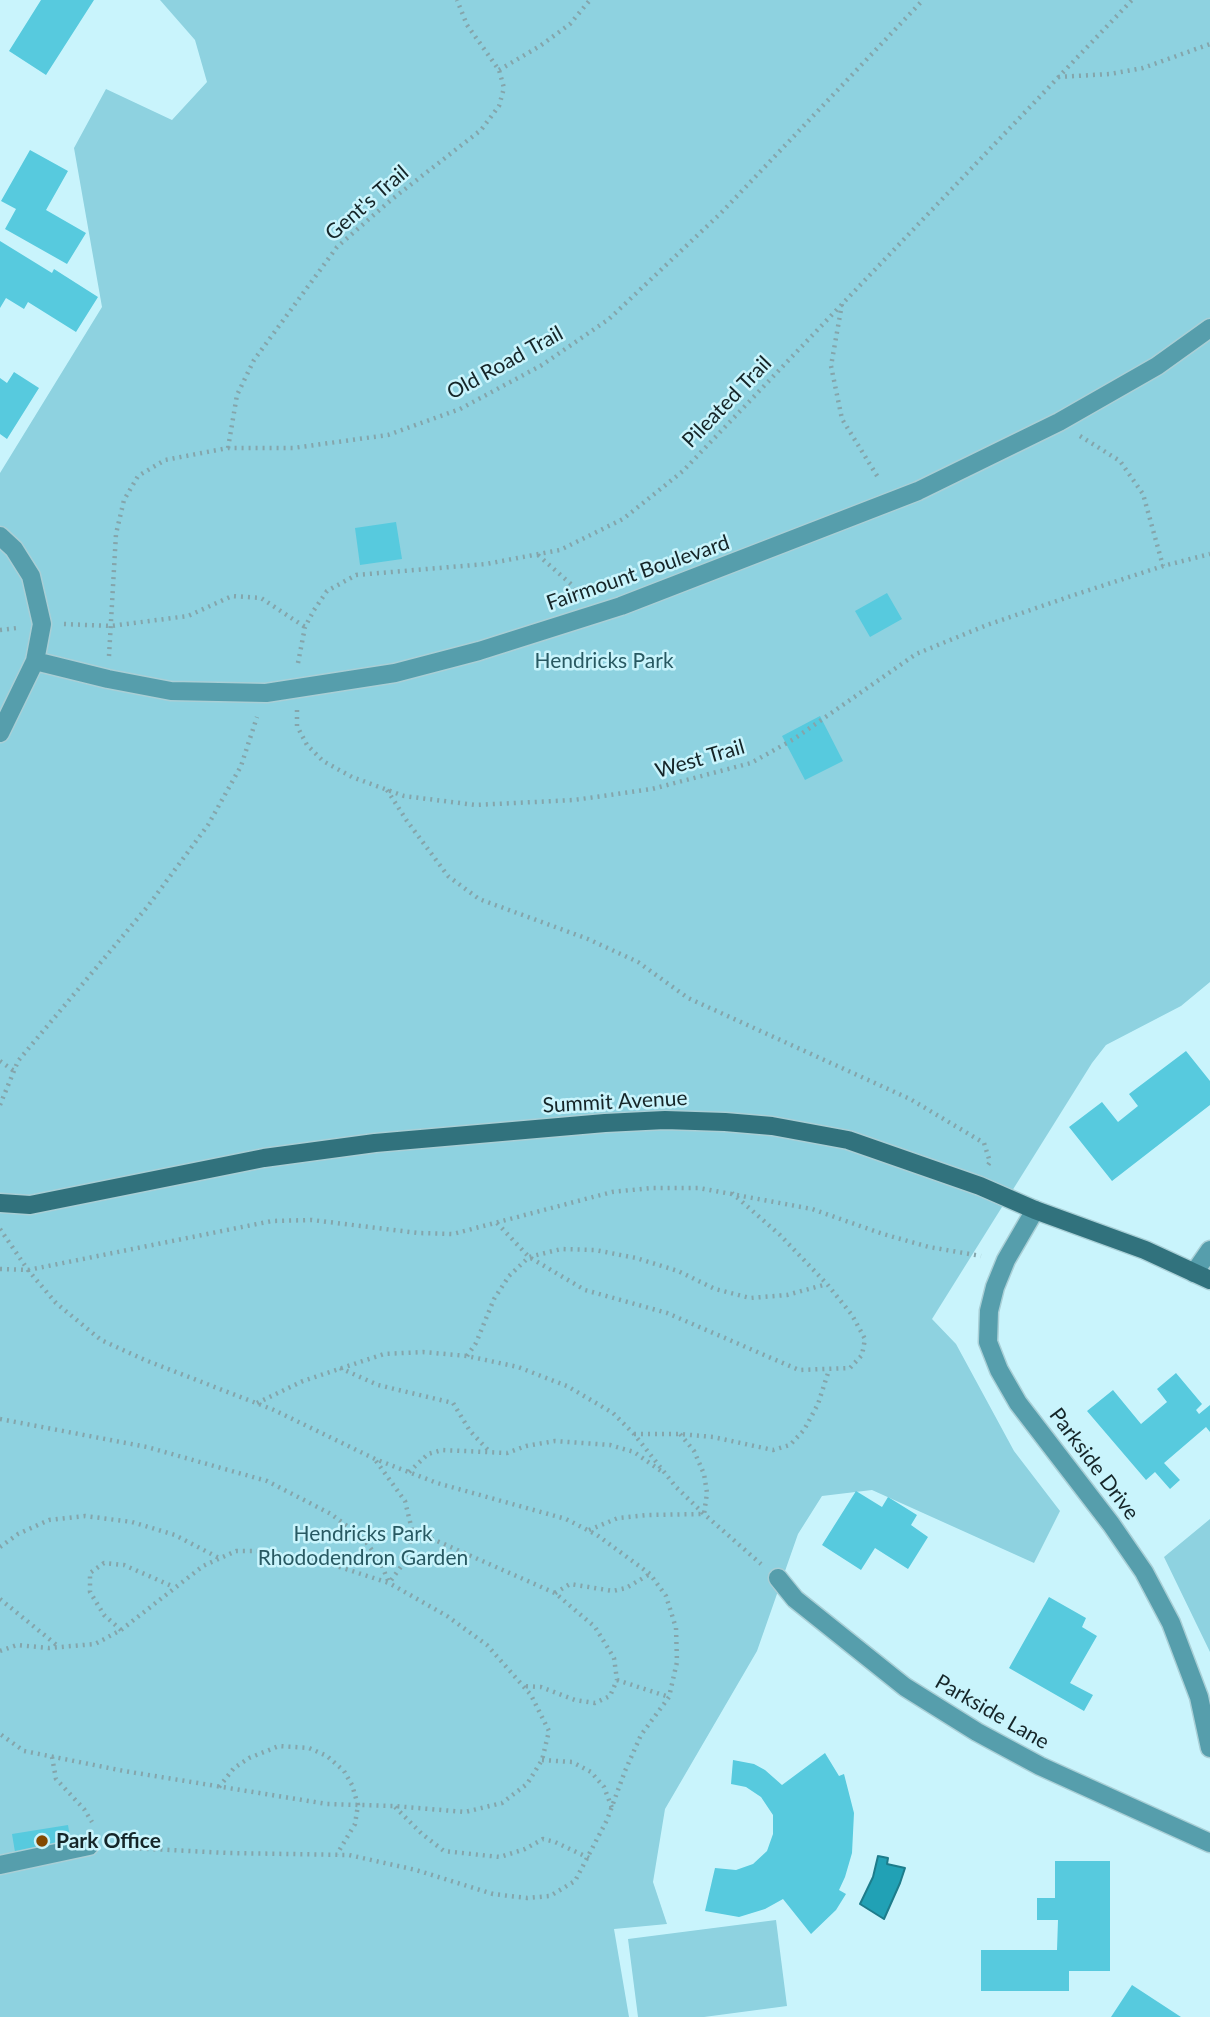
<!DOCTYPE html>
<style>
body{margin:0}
canvas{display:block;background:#c9f4fc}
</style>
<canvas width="1210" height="2017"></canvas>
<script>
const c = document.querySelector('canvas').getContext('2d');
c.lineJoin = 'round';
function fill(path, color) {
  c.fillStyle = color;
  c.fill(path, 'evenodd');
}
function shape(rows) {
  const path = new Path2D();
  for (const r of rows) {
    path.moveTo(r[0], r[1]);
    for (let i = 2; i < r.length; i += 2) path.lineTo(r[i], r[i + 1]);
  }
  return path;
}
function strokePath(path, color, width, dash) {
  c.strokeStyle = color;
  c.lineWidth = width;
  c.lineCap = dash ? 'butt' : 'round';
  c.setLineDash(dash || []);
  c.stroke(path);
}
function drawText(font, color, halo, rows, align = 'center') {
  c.font = font + ' Lato,sans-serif';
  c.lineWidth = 5;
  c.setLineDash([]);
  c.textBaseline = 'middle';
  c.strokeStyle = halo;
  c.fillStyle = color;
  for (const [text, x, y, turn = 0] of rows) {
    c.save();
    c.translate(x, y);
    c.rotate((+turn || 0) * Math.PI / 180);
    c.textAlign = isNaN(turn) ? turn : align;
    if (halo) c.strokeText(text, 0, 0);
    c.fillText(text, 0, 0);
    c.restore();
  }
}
const green = shape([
 [160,0,1210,0,1210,982,1181,1006,1106,1045,1092,1063,932,1319,956,1344,1014,1451,1060,1511,1034,1563,872,1490,822,1496,798,1534,757,1651,665,1809,653,1882,667,1924,614,1929,629,2017,0,2017,0,473,102,307,74,148,106,89,172,120,207,82,195,40],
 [1210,1519,1210,1652,1164,1557],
 [776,1920,787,2006,704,2017,638,2017,628,1939]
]);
const water = shape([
 [878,1856,888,1858,887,1864,905,1868,900,1883,884,1919,860,1904,873,1877,878,1856]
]);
const building = shape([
 [41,0,94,0,46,75,9,51],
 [30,150,68,171,46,210,86,233,67,264,5,229,16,209,1,201],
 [0,241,52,273,54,269,98,297,76,332,28,302,24,309,6,298,0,308],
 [14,372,39,388,7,439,0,434,0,378,7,383],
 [396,522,402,559,360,565,355,528],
 [887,593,902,619,870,637,855,611],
 [820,716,843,761,805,780,782,736],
 [1186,1051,1210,1081,1210,1105,1112,1181,1069,1127,1102,1102,1118,1122,1138,1106,1129,1094],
 [1176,1373,1202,1404,1196,1410,1199,1414,1210,1405,1210,1432,1206,1427,1164,1463,1180,1480,1170,1489,1155,1472,1146,1480,1087,1411,1113,1390,1141,1424,1167,1402,1157,1389],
 [856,1491,882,1507,888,1497,917,1515,911,1525,928,1537,908,1569,875,1548,861,1570,822,1545],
 [1049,1597,1086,1618,1082,1627,1097,1636,1070,1683,1093,1695,1084,1711,1009,1668],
 [825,1753,839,1776,844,1774,854,1813,852,1853,845,1877,839,1890,846,1894,836,1910,811,1934,783,1899,765,1909,739,1917,705,1911,715,1868,736,1870,753,1864,767,1851,773,1834,773,1815,761,1797,746,1787,731,1784,733,1760,754,1764,765,1770,782,1785],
 [68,1825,72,1849,16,1858,12,1834],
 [1055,1861,1110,1861,1110,1971,1069,1971,1069,1991,981,1991,981,1950,1057,1950,1058,1920,1037,1920,1037,1898,1055,1898],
 [1132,1985,1181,2017,1111,2017]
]);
const path = shape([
 [499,70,540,46,570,24,590,0],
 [1058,77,1110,74,1143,68,1210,44],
 [842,304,831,366,842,419,879,479],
 [1080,436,1120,461,1143,494,1163,566],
 [228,448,237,395,254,360,337,247,391,200,481,130,499,106,504,88,499,70,467,25,457,0],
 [538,555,572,585,579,596],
 [64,624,111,626,188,616,232,596,261,598,305,627],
 [0,630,17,628],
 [109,656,116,534,124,500,138,476,165,460,228,448,293,448,388,435,460,409,542,365,609,319,721,213,923,0],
 [298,663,305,627,314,610,327,591,356,575,486,564,560,550,623,519,683,471,1132,0],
 [297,710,297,726,307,745,323,761,352,777,404,796,475,805,574,800,652,789,751,763,794,739,916,654,987,625,1074,595,1163,566,1210,554],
 [387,790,407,821,448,876,479,899,588,939,638,962,688,998,910,1099,984,1143,990,1162,988,1165],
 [0,1061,14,1071],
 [0,1105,18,1061,148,906,208,825,241,766,257,717],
 [497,1223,529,1257,585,1290,667,1313,799,1370,850,1368,862,1355,865,1339,852,1315,827,1284,780,1235,732,1193],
 [0,1229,28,1270,56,1303,101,1340,145,1360,274,1410,375,1459,437,1483,566,1519,597,1535,650,1574,666,1596,676,1628,677,1662,669,1697,641,1735,625,1771,607,1820,575,1881,550,1896,527,1898,493,1894,416,1870,349,1855,228,1853,112,1847],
 [0,1269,28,1270,272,1221,312,1220,418,1233,453,1234,612,1192,651,1188,699,1188,812,1209,883,1234,929,1247,981,1256],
 [467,1356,476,1343,494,1299,509,1276,529,1257,561,1249,595,1250,636,1258,678,1271,715,1289,750,1298,787,1295,827,1284],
 [340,1368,378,1385,453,1403,470,1431,489,1451],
 [257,1403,303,1381,384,1354,423,1352,467,1356,518,1367,567,1386,613,1413,634,1434,676,1487,704,1514,761,1564],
 [0,1419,147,1447,267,1481,331,1514,363,1538,380,1561,389,1583],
 [634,1434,680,1434,713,1437,773,1450,790,1445,804,1430,818,1404,829,1370],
 [376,1461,405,1501,412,1530,408,1557,389,1583],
 [409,1472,428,1454,442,1450,507,1453,526,1446,555,1441,610,1445,634,1452,661,1471],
 [412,1530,555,1593,595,1627,614,1658,617,1680,610,1696,595,1703,575,1700,541,1687,523,1686],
 [589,1530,618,1518,648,1515,704,1514,707,1493,704,1474,694,1451,680,1434],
 [0,1547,18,1534,49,1520,85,1516,132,1522,175,1535,219,1558],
 [555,1593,570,1584,613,1591,626,1588,650,1574],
 [0,1599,59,1647],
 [121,1630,104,1615,90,1592,90,1573,104,1563,124,1565,174,1587],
 [0,1651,17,1645,49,1648,95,1644,121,1630,203,1566,236,1551,268,1551,318,1560,389,1583,447,1616,487,1645,531,1695,549,1731,542,1760,527,1784,502,1803,465,1812,394,1806,327,1804,124,1771,24,1751,0,1734],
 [617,1680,669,1697],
 [52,1757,56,1779,84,1809,92,1822],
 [542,1760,572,1762,591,1772,604,1787,612,1808],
 [219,1787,234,1768,249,1758,279,1746,309,1748,327,1756,344,1771,352,1785,358,1805,355,1824,337,1854],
 [395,1807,422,1834,444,1851,500,1857,525,1849,543,1839,555,1842,589,1858]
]);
const street = shape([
 [0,536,14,549,31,576,42,624,35,661,0,733],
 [35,661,108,679,171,691,266,693,395,673,479,651,621,606,918,491,1059,422,1157,366,1210,328],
 [1035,1210,1006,1260,995,1287,989,1311,988,1342,999,1370,1018,1403,1111,1524,1144,1572,1171,1623,1199,1697,1210,1748],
 [1194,1273,1210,1250],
 [778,1578,795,1599,905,1687,977,1732,1040,1766,1210,1843],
 [0,1865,89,1846]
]);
const secondary = shape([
 [0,1203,30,1205,264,1158,375,1143,605,1123,665,1120,725,1122,772,1126,848,1140,980,1186,1035,1210,1145,1250,1210,1280]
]);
const markers = [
 [42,1841,7,"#834800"]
];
const streetNames = [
 ["Gent's Trail",367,203,-41],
 ["Old Road Trail",505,363,-29],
 ["Pileated Trail",727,402,-46],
 ["Fairmount Boulevard",638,573,-19],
 ["West Trail",700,759,-16],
 ["Summit Avenue",615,1102,-3],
 ["Parkside Drive",1094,1464,53],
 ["Parkside Lane",992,1712,30]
];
const parkNames = [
 ["Hendricks Park",604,661],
 ["Hendricks Park",363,1534],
 ["Rhododendron Garden",363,1558]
];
const poiNames = [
 ["Park Office",56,1841]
];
fill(green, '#8ed2e0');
fill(water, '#21a1b5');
strokePath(water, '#1d7c8b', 2);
fill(building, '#57cade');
strokePath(street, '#a9cfd6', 21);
strokePath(secondary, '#a9cfd6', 21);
strokePath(path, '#84a5ab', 4.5, [2, 5]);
strokePath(street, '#569eac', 18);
strokePath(secondary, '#31727d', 18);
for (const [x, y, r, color] of markers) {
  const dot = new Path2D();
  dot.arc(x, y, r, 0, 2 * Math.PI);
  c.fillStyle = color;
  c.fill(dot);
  strokePath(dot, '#c9f4fc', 2.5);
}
drawText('21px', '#152528', '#c9f4fc', streetNames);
drawText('21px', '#285962', '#c9f4fc', parkNames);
drawText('bold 21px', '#152528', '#c9f4fc', poiNames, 'left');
</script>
